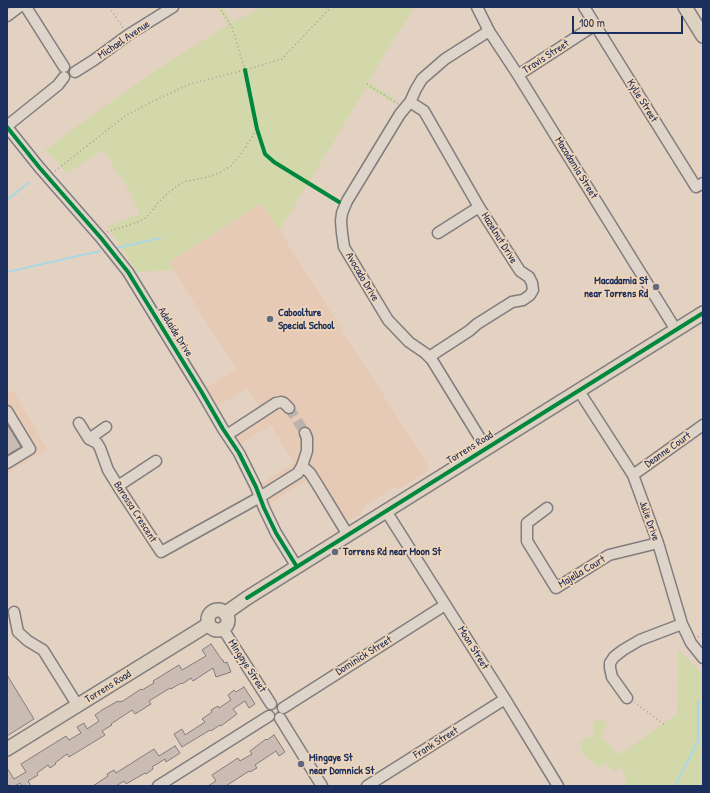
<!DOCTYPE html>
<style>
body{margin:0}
#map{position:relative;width:710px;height:793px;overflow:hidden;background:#e3d1c1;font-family:"Patrick Hand",sans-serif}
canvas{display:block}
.frame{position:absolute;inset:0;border:8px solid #1b2f5e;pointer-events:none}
.scale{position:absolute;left:572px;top:16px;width:111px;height:18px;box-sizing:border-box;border:2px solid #1b2f5e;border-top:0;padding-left:5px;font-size:12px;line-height:14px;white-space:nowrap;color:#1b2f5e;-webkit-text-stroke:3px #f0d5b7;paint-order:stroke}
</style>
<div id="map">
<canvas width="710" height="793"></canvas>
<div class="frame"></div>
<div class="scale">100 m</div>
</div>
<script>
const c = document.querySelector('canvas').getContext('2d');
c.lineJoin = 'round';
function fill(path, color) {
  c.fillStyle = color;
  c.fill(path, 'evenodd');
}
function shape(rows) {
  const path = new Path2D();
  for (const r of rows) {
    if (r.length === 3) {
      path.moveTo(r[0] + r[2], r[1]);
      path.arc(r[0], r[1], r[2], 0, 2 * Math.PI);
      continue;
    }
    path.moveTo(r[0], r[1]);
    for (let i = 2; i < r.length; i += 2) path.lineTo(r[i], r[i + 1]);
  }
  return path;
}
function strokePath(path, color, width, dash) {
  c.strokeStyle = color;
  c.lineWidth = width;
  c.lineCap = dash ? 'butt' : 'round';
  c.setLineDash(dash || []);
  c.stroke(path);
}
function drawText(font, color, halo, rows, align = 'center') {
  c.font = font + ' "Patrick Hand",sans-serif';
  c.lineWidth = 3.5;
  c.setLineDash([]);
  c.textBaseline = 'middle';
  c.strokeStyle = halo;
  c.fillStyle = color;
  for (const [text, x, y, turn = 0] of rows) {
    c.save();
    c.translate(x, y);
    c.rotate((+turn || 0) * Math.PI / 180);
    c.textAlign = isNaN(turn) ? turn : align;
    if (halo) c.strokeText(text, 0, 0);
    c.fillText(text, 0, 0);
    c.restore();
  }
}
const built = shape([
 [262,203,430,469,403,487,392,488,366,505,359,515,337,528,307,480,264,508,256,487,294,463,271,425,235,447,223,429,260,407,247,388,212,410,201,391,236,369,169,263],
 [13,390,47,449,7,473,7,393]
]);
const green = shape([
 [217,7,222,7,232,23,263,7,414,7,368,82,397,101,395,104,366,87,310,181,339,199,336,202,307,185,279,231,262,203,169,262,173,270,137,272,107,226,140,214,127,187,103,150,67,173,45,150,95,113,167,63,228,25],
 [678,650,703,674,703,786,620,786,628,781,621,768,613,771,608,764,598,767,584,755,580,744,583,738,594,737,593,721,603,720,608,725,604,729,601,738,608,742,615,752,621,754,677,714]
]);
const stream = shape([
 [7,200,28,183],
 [117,248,160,238],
 [7,272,100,251],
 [675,786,698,741,698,701]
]);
const building = shape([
 [7,424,21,447,7,455,7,424],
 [211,644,222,660,223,660,224,663,227,662,231,672,216,677,213,668,193,681,191,678,182,684,181,683,171,689,170,688,149,701,151,704,135,714,132,710,111,724,112,725,102,731,105,735,69,757,67,754,55,763,56,764,50,768,48,765,37,773,38,775,28,781,31,786,22,786,20,783,15,786,9,786,7,783,7,768,14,779,26,772,21,764,66,736,69,740,81,733,77,727,84,723,87,729,99,721,95,715,102,710,118,701,119,702,123,701,141,689,142,690,154,683,153,681,179,665,182,670,206,656,202,650,211,644],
 [7,675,34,719,7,736,7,675],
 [244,687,255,704,249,708,245,701,233,709,237,714,221,726,220,725,211,731,210,730,182,747,174,734,182,729,185,735,205,722,202,719,212,712,211,710,218,706,219,708,231,700,228,695,234,690,236,692,244,687],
 [274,735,285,752,279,756,276,751,255,765,257,768,250,772,249,771,226,786,208,786,216,781,212,775,238,758,240,761,252,754,250,751,266,739,267,740,274,735],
 [175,746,180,753,166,762,165,759,152,767,153,769,146,774,145,773,126,784,124,781,116,786,93,786,108,776,107,774,114,770,116,773,154,749,159,756,175,746]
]);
const minorTunnel = shape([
 [289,408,305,433]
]);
const path = shape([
 [109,7,123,28],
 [219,7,232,27,245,70],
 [367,84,398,104],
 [55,171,125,116,151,102,190,84,245,70,282,59,331,7],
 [107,232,136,223,147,217,158,203,169,192,183,182,207,177,219,173,231,166,244,150,257,129],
 [698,637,703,634],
 [634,702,665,725]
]);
const minor = shape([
 [26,7,64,67],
 [477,7,489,31,518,75,676,330],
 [584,7,696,187,703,183],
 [7,16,19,7],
 [75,72,94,60,128,35,173,7],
 [518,75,595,25],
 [410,102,424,111,479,207,520,271,529,277,532,283,533,290,530,295,523,300,512,302,477,324,469,331,429,357],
 [7,126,58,85,64,77],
 [7,127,39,167,101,238,128,272,201,391,223,429,239,453,256,487,264,508,276,533,297,567],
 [438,233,479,207],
 [579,391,633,475,658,543,682,624,691,643,703,658],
 [7,411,30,449,7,463],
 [79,423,89,439,97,443,100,448,108,470,121,491,161,552,260,497,298,473,302,466,307,451,307,438,305,433],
 [227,435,276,403,281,402,284,403,289,408],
 [89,439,106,427],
 [486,448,432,360,425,353,409,342,388,320,344,247,342,233,341,221,342,213,347,201,400,114,410,102,416,89,422,79,445,59,489,31],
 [302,466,310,473,317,484,348,535],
 [633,475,703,425],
 [118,486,156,461],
 [547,508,527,523,527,541,556,588,609,555,658,543],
 [386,511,505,699,558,786],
 [14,612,18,632,28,641,43,650,78,706],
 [223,629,271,704],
 [627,698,612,677,610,668,610,663,614,657,623,650,640,640,682,624],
 [283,708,445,605],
 [280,718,322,786],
 [158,786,269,716],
 [367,786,505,699]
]);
const major = shape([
 [685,7,703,36],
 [218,620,10],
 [226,615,230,610,247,598,703,313],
 [7,749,209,624]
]);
const cycleway = shape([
 [245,70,257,129,265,154,274,162,339,202],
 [7,127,39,167,101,238,128,272,201,391,223,429,239,453,256,487,264,508,276,533,297,567],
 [247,598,703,313]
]);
const markers = [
 [656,287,4,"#616881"],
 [270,319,4,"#616881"],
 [335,552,4,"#616881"],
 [301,764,4,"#616881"]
];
const streetNames = [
 ["Michael Avenue",124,40,-34],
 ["Travis Street",546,57,-33],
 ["Kylie Street",642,101,58],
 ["Macadamia Street",576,168,58],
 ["Hazelnut Drive",499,238,58],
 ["Avocado Drive",362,277,59],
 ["Adelaide Drive",175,332,58],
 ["Torrens Road",470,448,-32],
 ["Deanne Court",668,450,-35],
 ["Barossa Crescent",135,512,57],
 ["Julie Drive",649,521,70],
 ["Majella Court",582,572,-31],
 ["Moon Street",473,648,58],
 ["Dominick Street",364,656,-32],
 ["Mingaye Street",247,666,57],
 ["Torrens Road",108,687,-32],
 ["Frank Street",436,743,-32]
];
const poiNames = [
 ["Macadamia St",648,281,"right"],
 ["near Torrens Rd",648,294,"right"],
 ["Caboolture",278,313],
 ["Special School",278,326],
 ["Torrens Rd near Moon St",343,552],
 ["Mingaye St",309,758],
 ["near Domnick St",309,771]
];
fill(built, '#e6cab5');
fill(green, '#d2d8a9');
strokePath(stream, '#a9d7e3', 2);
fill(building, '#cbbcb3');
strokePath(building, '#817d7e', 1);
strokePath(minorTunnel, '#bbb1ad', 10, [10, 5]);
strokePath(minor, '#817d7e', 13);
strokePath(major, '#817d7e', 16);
strokePath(path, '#a39f9c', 1.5, [1, 3]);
strokePath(minor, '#ded4c9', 10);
strokePath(major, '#ddd2c2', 13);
strokePath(cycleway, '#00873e', 4);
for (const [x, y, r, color] of markers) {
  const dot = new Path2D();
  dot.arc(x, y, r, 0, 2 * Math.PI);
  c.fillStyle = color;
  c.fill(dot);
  strokePath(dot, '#f0d5b7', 1.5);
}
drawText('11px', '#1b2f5e', '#f0d5b7', streetNames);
drawText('bold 11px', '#1b2f5e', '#f0d5b7', poiNames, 'left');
</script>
